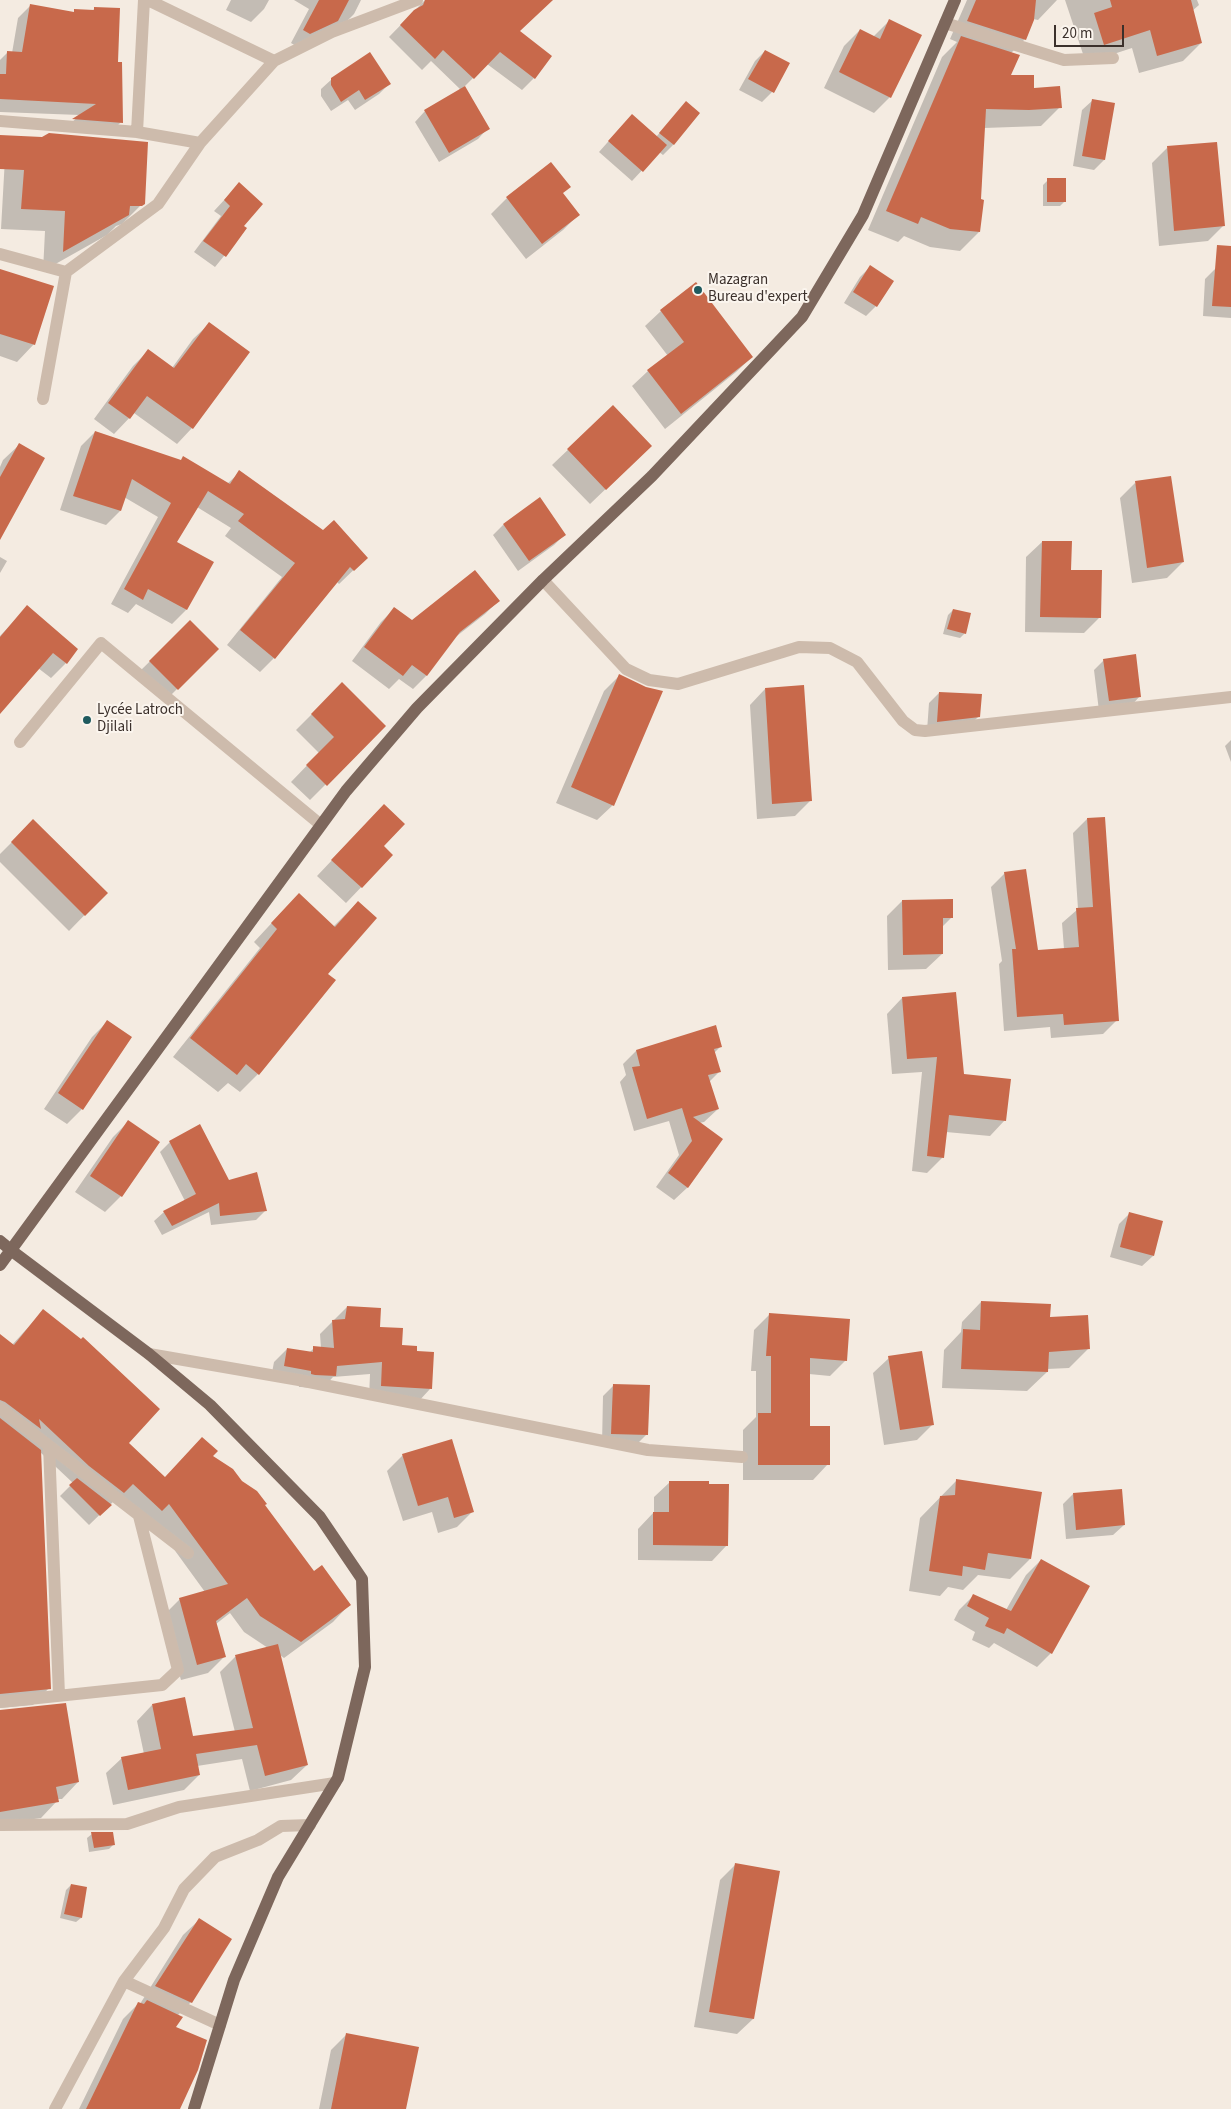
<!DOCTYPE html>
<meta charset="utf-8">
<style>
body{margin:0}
#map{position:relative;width:1231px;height:2109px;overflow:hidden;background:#f4ebe1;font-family:"Source Sans 3",sans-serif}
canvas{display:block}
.scale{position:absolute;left:1054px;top:25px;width:70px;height:22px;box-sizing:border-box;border:2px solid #3b302b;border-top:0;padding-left:6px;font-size:15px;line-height:18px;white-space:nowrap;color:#3b302b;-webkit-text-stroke:4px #fbf5ee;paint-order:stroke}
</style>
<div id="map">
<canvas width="1231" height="2109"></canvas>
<div class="scale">20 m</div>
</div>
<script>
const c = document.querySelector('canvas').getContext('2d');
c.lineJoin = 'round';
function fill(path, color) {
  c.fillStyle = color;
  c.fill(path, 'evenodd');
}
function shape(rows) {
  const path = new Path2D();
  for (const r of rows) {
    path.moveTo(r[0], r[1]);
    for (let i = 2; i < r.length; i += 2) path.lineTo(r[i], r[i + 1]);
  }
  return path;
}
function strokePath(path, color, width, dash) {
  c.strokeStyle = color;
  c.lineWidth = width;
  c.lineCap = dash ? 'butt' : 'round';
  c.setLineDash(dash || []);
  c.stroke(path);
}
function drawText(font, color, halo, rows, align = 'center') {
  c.font = font + ' "Source Sans 3",sans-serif';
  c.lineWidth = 4;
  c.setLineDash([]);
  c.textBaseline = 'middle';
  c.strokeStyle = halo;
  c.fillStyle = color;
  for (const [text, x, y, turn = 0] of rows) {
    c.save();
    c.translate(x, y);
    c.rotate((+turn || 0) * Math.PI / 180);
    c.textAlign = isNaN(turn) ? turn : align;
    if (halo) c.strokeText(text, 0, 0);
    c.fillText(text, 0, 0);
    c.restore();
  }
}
const shadow = shape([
 [231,0,269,0,264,9,251,22,226,10],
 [294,0,361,0,354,14,340,28,296,46,291,43,309,9],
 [425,0,541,0,518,32,534,78,522,90,487,64,464,87,488,128,478,139,439,162,415,122,425,111,461,90,431,61,422,70,389,37],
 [967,0,1057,0,1038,20,1033,19,1025,39,1011,53,1009,76,1060,107,1041,126,984,128,979,232,960,251,930,247,904,236,898,242,868,230,942,57,957,42,950,39],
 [1065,0,1197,0,1199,5,1192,11,1201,43,1183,61,1139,73,1132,48,1086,63],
 [31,5,73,13,75,10,92,11,94,9,117,63,121,122,109,134,62,131,80,115,0,112,0,60,8,52,12,53,18,18],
 [889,21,890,97,874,113,824,88,844,46,860,30,873,37],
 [765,51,772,92,762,102,739,90,755,61],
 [332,79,389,84,379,94,355,110,348,100,331,111,321,96,321,89],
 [1093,100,1104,160,1094,170,1073,166,1082,110],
 [686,103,699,114,673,145,663,155,659,152,632,181,599,152,622,126,656,137],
 [1167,148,1224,225,1208,241,1159,246,1152,163],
 [5,158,143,203,122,224,116,226,107,235,43,271,45,231,1,229],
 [551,163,562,194,578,215,563,230,526,259,491,214,507,198],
 [1048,180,1065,201,1060,206,1043,206,1043,185],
 [239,184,243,226,246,229,215,267,194,252,221,216,214,211],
 [870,267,876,306,866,316,844,303,860,277],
 [1216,268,1231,269,1231,318,1203,316,1205,279],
 [0,270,34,344,17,362,0,356],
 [661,311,752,357,736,372,665,429,632,386,648,371,668,356,645,326],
 [209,324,192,428,177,444,134,413,114,434,94,419,133,366,148,351,172,368,193,339],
 [613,407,635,461,590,504,552,465],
 [95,432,227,484,240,472,323,531,366,558,339,584,337,582,274,658,260,672,227,645,282,577,225,536,231,528,197,507,175,543,186,610,172,624,136,604,128,613,111,604,158,517,124,497,120,511,106,525,60,510,81,446],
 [19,445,0,537,0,467,3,460],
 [1135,483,1183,562,1167,578,1132,583,1120,498],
 [503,525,564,535,554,545,518,571,493,535],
 [1042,542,1070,571,1100,617,1084,633,1025,632,1026,557],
 [0,557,7,561,0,573],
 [498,601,485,614,453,639,426,676,413,689,399,679,389,689,352,661,381,622,395,608,412,621],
 [27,607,66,663,51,678,38,668,0,712,0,636],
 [953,610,965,633,960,638,943,634,948,615],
 [190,622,217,649,167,699,139,672],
 [1104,660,1140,696,1130,707,1099,711,1094,670],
 [620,675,613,805,597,820,556,803,604,691],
 [342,684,384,726,310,800,291,782,319,753,296,730],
 [765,689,811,800,795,816,757,819,750,705],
 [939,693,979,716,968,727,927,731,929,703],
 [1231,740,1231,762,1225,746],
 [1103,818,1117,1020,1103,1034,1051,1038,1050,1027,1004,1031,999,964,1002,961,991,887,1005,873,1037,951,1064,949,1062,923,1078,909,1073,833,1087,819],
 [33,821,106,893,69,931,0,862,0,854],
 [369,821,382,846,392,855,346,903,317,876],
 [902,901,952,917,941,928,942,954,926,969,888,970,887,916],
 [358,902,326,974,258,1074,240,1092,228,1083,218,1092,173,1057,260,948,254,942,281,913,333,927],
 [902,998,962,1075,1005,1120,990,1136,946,1132,943,1157,927,1173,912,1171,922,1072,892,1074,887,1014],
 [107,1022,82,1109,67,1124,44,1109,92,1037],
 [715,1027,721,1046,714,1053,720,1071,709,1082,718,1109,704,1122,699,1123,688,1187,674,1200,656,1187,679,1155,669,1121,634,1131,620,1082,626,1075,623,1064,636,1051],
 [128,1122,158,1143,121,1196,105,1212,75,1192,113,1137],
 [170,1142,228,1181,266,1210,256,1220,211,1225,209,1212,162,1235,154,1221,164,1212,185,1201,160,1152],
 [1130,1213,1153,1256,1142,1266,1110,1257,1119,1224],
 [981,1302,1049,1319,1089,1348,1069,1368,1047,1369,1047,1372,1027,1391,942,1388,944,1350,961,1332,962,1322],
 [347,1307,379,1328,401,1346,415,1352,430,1389,418,1402,369,1398,370,1374,333,1377,322,1389,301,1387,299,1387,299,1383,271,1378,274,1362,287,1349,309,1353,314,1348,321,1348,320,1334],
 [43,1311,127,1443,164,1478,211,1456,242,1482,263,1506,314,1573,349,1605,333,1622,284,1658,280,1655,307,1765,291,1780,250,1791,242,1759,197,1766,199,1775,184,1790,113,1805,106,1773,122,1758,144,1754,137,1721,152,1705,192,1738,235,1732,220,1672,235,1657,268,1648,244,1632,230,1613,216,1624,225,1656,208,1673,181,1680,163,1616,180,1599,205,1592,152,1519,115,1500,89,1525,60,1496,73,1483,40,1452,49,1688,33,1705,0,1708,0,1341,12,1345],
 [769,1315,846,1360,830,1376,809,1374,809,1427,828,1464,813,1480,743,1480,743,1430,756,1417,756,1371,751,1371,754,1330],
 [889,1358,933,1424,917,1440,884,1445,873,1373],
 [613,1386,647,1434,637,1444,602,1444,603,1396],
 [403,1455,473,1511,457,1527,438,1533,432,1512,403,1521,387,1471],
 [957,1480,1030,1559,1010,1579,978,1575,963,1590,948,1587,940,1596,909,1591,920,1518],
 [670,1482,727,1545,712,1561,638,1560,638,1529,654,1512,654,1497],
 [1073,1494,1124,1525,1113,1535,1066,1539,1063,1504],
 [1041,1560,1051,1653,1037,1667,994,1643,989,1648,972,1640,975,1632,954,1620,959,1610,973,1596,1006,1610,1026,1575],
 [0,1711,78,1782,62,1799,57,1799,57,1801,41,1818,0,1824],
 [92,1834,114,1844,109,1849,89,1852,87,1838],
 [736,1864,753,2019,737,2034,694,2027,720,1880],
 [71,1885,81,1918,76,1922,60,1918,66,1890],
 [199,1920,191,2002,177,2016,175,2027,178,2109,79,2109,123,2019,139,2003,140,2004,183,1935],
 [347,2034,405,2109,319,2109,331,2050]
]);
const building = shape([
 [319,0,349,0,338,21,310,34,303,30],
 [425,0,553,0,520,31,552,56,535,79,500,52,474,79,443,50,435,59,400,25,414,10,423,5],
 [976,0,1036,0,1034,20,1026,40,967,21],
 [1110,0,1191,0,1202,43,1157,56,1150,30,1104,45,1094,13,1112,7],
 [30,4,74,12,74,9,94,10,94,7,120,8,118,62,122,62,123,123,72,119,96,104,0,99,0,74,6,74,7,51,22,52],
 [889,19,922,35,891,98,839,72,860,29,880,39],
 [961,36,1020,55,1011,75,1034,75,1034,88,1060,86,1062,108,1029,110,986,109,981,199,984,200,980,232,950,229,921,217,918,224,886,211],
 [765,50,790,63,774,93,748,79],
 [370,52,391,84,365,100,359,90,341,102,331,85,331,78],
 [465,86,490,129,449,153,424,110],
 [1092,99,1115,103,1105,160,1082,156],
 [686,101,700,113,674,145,659,133],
 [632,114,667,145,643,172,608,141],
 [49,133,148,142,145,204,142,206,130,206,129,215,63,252,65,211,21,209,24,170,0,169,0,135,42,137],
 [1217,142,1225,226,1174,231,1167,146],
 [551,162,571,187,563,193,580,215,542,244,506,197],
 [1047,178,1066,178,1066,202,1047,202],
 [239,182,263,204,244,226,247,228,226,257,203,241,230,206,224,200],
 [1217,245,1231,246,1231,307,1212,306],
 [870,265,894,281,877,307,853,292],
 [0,269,54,286,35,345,0,334],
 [696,282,753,357,681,414,647,370,684,342,660,310],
 [209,322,250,352,193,429,147,396,130,419,108,403,148,349,174,368],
 [613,405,652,446,606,490,567,449],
 [95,431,181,460,183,456,230,484,239,470,323,530,334,520,368,558,354,571,350,567,275,659,240,630,295,563,238,521,244,514,208,491,177,542,214,562,187,610,148,589,143,600,124,589,171,503,132,479,121,511,73,496],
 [19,443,45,458,0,540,0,477],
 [1171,476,1184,562,1147,568,1135,481],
 [540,497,566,535,529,561,503,524],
 [1042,541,1072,541,1071,570,1102,570,1101,618,1040,617],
 [475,570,500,601,460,632,427,676,412,665,403,676,364,647,394,607,412,620],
 [27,605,78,649,67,664,53,653,0,714,0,637],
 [953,609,971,613,966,634,947,629],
 [190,620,219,649,178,690,149,661],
 [1136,654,1141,697,1109,701,1103,659],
 [619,674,646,687,663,691,614,806,571,787],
 [342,682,386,726,327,786,306,765,334,737,311,714],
 [804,685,812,801,772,804,765,688],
 [939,692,982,694,980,717,937,722],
 [384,804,405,824,384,846,393,855,362,888,331,860],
 [1105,817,1119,1021,1064,1025,1063,1014,1017,1017,1012,949,1016,949,1004,872,1026,869,1038,950,1079,947,1076,908,1093,907,1087,818],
 [33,819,108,893,85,916,11,842],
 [299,893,335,927,358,901,377,918,328,974,336,980,259,1075,246,1064,237,1075,190,1038,277,929,271,923],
 [953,899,953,918,943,918,943,954,903,955,902,900],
 [956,992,964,1074,1011,1079,1006,1121,949,1115,944,1158,927,1156,937,1057,907,1059,902,997],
 [107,1020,132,1037,83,1110,58,1093],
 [716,1025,722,1047,714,1049,721,1072,708,1075,719,1109,693,1117,723,1139,688,1188,668,1173,692,1141,682,1108,647,1119,632,1067,640,1066,636,1050],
 [128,1120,160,1142,122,1197,90,1176],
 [200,1124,229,1180,257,1172,267,1211,220,1216,219,1203,172,1226,163,1211,196,1194,169,1141],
 [1129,1212,1163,1221,1154,1256,1120,1247],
 [981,1301,1051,1304,1050,1317,1088,1315,1090,1349,1049,1352,1048,1372,961,1369,963,1329,980,1330],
 [347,1306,381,1308,380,1327,403,1328,402,1345,417,1346,417,1351,434,1352,432,1389,381,1386,382,1362,337,1366,336,1376,315,1375,311,1374,311,1371,284,1366,287,1348,313,1352,313,1346,334,1348,332,1320,345,1319],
 [43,1309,81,1339,83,1337,160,1409,129,1443,165,1477,202,1437,218,1451,213,1456,233,1469,242,1481,257,1491,267,1504,265,1505,314,1571,322,1565,351,1605,301,1642,260,1616,247,1598,216,1621,226,1657,197,1665,179,1598,228,1584,169,1504,162,1511,133,1484,124,1493,89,1466,39,1419,41,1429,5,1402,0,1400,0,1334,14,1345],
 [769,1313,850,1319,847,1361,810,1358,810,1426,830,1426,830,1465,758,1465,758,1413,771,1413,771,1356,766,1356],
 [922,1351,934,1425,900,1430,888,1356],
 [613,1384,650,1385,648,1435,611,1434],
 [0,1418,41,1450,51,1689,0,1694],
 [452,1439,474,1512,454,1518,448,1497,418,1506,402,1454],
 [77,1478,112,1505,100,1516,69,1485],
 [956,1479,1042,1492,1031,1559,988,1553,985,1570,963,1566,962,1576,929,1571,940,1496,955,1495],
 [669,1481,709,1481,709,1484,729,1484,728,1546,653,1545,653,1512,669,1512],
 [1122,1489,1125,1525,1076,1530,1073,1493],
 [1041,1559,1090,1586,1052,1654,1007,1628,1004,1634,985,1626,989,1618,967,1606,973,1594,1011,1611],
 [278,1644,308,1765,265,1776,257,1745,196,1754,200,1775,128,1790,121,1757,161,1749,152,1704,185,1697,193,1736,253,1728,235,1655],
 [66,1703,79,1782,56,1787,59,1802,0,1812,0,1710],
 [91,1832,113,1832,115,1845,94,1848],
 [735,1863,780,1871,754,2019,709,2012],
 [71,1884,87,1887,82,1918,64,1914],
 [199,1918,232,1939,192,2003,155,1986],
 [147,2000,183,2017,176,2027,207,2040,198,2070,180,2109,86,2109,138,2002,144,2004],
 [346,2033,419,2047,406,2109,331,2109]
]);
const minor = shape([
 [148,0,274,61],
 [945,23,1064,60,1113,58],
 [0,121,137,132,200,143,274,61,332,32,417,0],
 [137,132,144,0],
 [0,254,66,272,158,204,200,143],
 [43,399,66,272],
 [543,580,626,669,649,680,678,684,799,647,830,648,857,662,903,721,915,730,925,731,1231,697],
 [20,742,101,643,321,825],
 [149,1354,299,1380,648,1450,742,1457],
 [0,1408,188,1553],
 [49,1446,59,1695],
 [0,1702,162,1685,178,1670,139,1516],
 [0,1825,127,1824,179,1807,335,1783],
 [124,1981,164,1928,184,1889,215,1857,258,1840,281,1826,310,1825],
 [55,2109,124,1981,220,2025]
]);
const major = shape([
 [0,1241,12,1251,149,1354,210,1405,320,1517,362,1579,365,1667,338,1778,278,1877,234,1980,194,2109],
 [0,1265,346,791,417,708,543,580,652,476,802,317,863,215,955,0]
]);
const markers = [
 [698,290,5,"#1f5a5e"],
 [87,720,5,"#1f5a5e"]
];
const poiNames = [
 ["Mazagran",708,281],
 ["Bureau d'expert",708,298],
 ["Lycée Latroch",97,711],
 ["Djilali",97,728]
];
fill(shadow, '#0003');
fill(building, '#c8694b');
strokePath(minor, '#cdbbac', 12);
strokePath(major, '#7d675c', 12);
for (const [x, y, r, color] of markers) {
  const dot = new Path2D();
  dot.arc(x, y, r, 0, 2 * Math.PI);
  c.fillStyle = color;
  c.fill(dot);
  strokePath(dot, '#fbf5ee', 2);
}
drawText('15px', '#3b302b', '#fbf5ee', poiNames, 'left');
</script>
